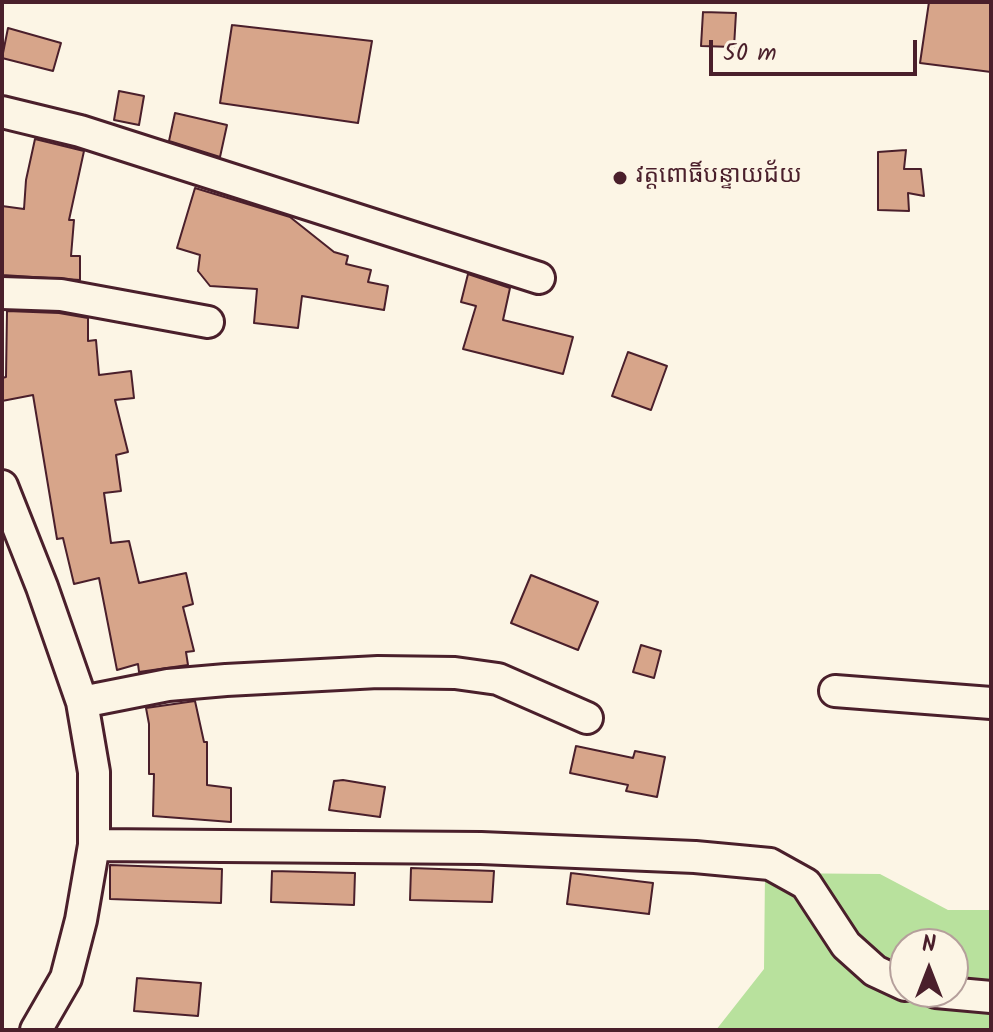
<!DOCTYPE html>
<meta charset="utf-8">
<style>
body{margin:0}
#map{position:relative;width:993px;height:1032px;overflow:hidden;background:#fcf5e5;font-family:Kalam,sans-serif}
canvas{display:block}
.frame{position:absolute;inset:0;border:4px solid #4a1f2b;pointer-events:none}
.north{position:absolute;left:889px;top:928px;width:80px;height:80px;box-sizing:border-box;background:#fcf5e5;border:2px solid #b59f9b;border-radius:50%;rotate:0deg;font-size:22px;font-weight:700;line-height:32px;text-align:center;color:#4a1f2b}
.north::after{content:'';display:block;margin:auto;width:28px;height:36px;background:#4a1f2b;clip-path:polygon(50% 0,100% 100%,50% 72%,0 100%)}
.scale{position:absolute;left:709px;top:40px;width:208px;height:36px;box-sizing:border-box;border:4px solid #4a1f2b;border-top:0;padding-left:10px;font-size:24px;line-height:28px;white-space:nowrap;color:#4a1f2b;-webkit-text-stroke:6px #fcf5e5;paint-order:stroke}
</style>
<div id="map">
<canvas width="993" height="1032"></canvas>
<div class="frame"></div>
<div class="north">N</div>
<div class="scale">50 m</div>
</div>
<script>
const c = document.querySelector('canvas').getContext('2d');
c.lineJoin = 'round';
function fill(path, color) {
  c.fillStyle = color;
  c.fill(path, 'evenodd');
}
function shape(rows) {
  const path = new Path2D();
  for (const r of rows) {
    path.moveTo(r[0], r[1]);
    for (let i = 2; i < r.length; i += 2) path.lineTo(r[i], r[i + 1]);
  }
  return path;
}
function strokePath(path, color, width, dash) {
  c.strokeStyle = color;
  c.lineWidth = width;
  c.lineCap = dash ? 'butt' : 'round';
  c.setLineDash(dash || []);
  c.stroke(path);
}
function drawText(font, color, halo, rows, align = 'center') {
  c.font = font + ' Kalam,"Noto Sans Khmer",sans-serif';
  c.lineWidth = 6;
  c.setLineDash([]);
  c.textBaseline = 'middle';
  c.strokeStyle = halo;
  c.fillStyle = color;
  for (const [text, x, y, turn = 0] of rows) {
    c.save();
    c.translate(x, y);
    c.rotate((+turn || 0) * Math.PI / 180);
    c.textAlign = isNaN(turn) ? turn : align;
    if (halo) c.strokeText(text, 0, 0);
    c.fillText(text, 0, 0);
    c.restore();
  }
}
const green = shape([
 [765,873,880,874,948,910,991,910,991,1030,716,1030,764,969],
 [905,944,953,944,953,992,905,992]
]);
const building = shape([
 [929,2,991,2,991,72,920,63,929,2],
 [703,12,736,13,734,47,701,46,703,12],
 [232,25,372,41,358,123,220,103,232,25],
 [8,28,61,43,53,71,2,58,8,28],
 [119,91,144,96,139,125,114,120,119,91],
 [175,113,227,125,220,157,169,141,175,113],
 [35,139,84,151,69,220,74,220,71,256,80,256,80,280,2,275,2,206,24,209,26,180,35,139],
 [906,150,904,169,921,169,924,196,908,193,909,211,878,210,878,152,906,150],
 [195,188,290,217,334,252,348,256,346,264,371,270,368,282,388,286,384,310,302,296,298,328,254,323,257,289,210,286,198,271,200,255,177,248,195,188],
 [468,274,510,288,503,320,573,337,563,374,463,349,476,306,461,302,468,274],
 [7,311,59,313,88,318,88,341,96,340,99,375,131,371,134,398,115,400,128,452,116,455,121,491,104,493,111,543,129,541,139,583,186,573,193,604,183,607,194,651,186,652,188,665,139,672,138,664,117,670,99,578,74,584,63,538,57,539,33,395,2,401,2,378,6,377,7,311],
 [628,352,667,366,651,410,612,396,628,352],
 [531,575,598,602,578,650,511,623,531,575],
 [641,645,661,651,654,678,633,672,641,645],
 [195,701,204,742,207,742,207,785,231,788,231,822,153,816,154,774,149,774,149,724,146,708,195,701],
 [576,746,633,758,635,751,665,757,657,797,626,791,628,785,570,773,576,746],
 [343,780,385,787,380,817,329,810,334,781,343,780],
 [110,865,222,869,221,903,110,899,110,865],
 [411,868,494,871,492,902,410,900,411,868],
 [272,871,355,873,354,905,271,902,272,871],
 [571,873,653,883,649,914,567,904,571,873],
 [137,978,201,983,198,1016,134,1011,137,978]
]);
const minor = shape([
 [2,112,80,131,539,278],
 [2,293,61,295,208,322],
 [2,486,42,587,82,702,94,772,94,845,81,920,66,978,36,1030],
 [835,691,991,703],
 [82,702,168,685,226,680,378,672,455,673,498,679,587,718],
 [94,845,481,848,695,857,770,864,806,884,846,945,875,971,905,985],
 [936,992,991,997]
]);
const markers = [
 [620,178,8,"#4a1f2b"]
];
const poiNames = [
 ["វត្តពោធិ៍បន្ទាយជ័យ",636,178]
];
fill(green, '#b8e19d');
fill(building, '#d7a58a');
strokePath(building, '#4a1f2b', 2);
strokePath(minor, '#4a1f2b', 36);
strokePath(minor, '#fcf5e5', 30);
for (const [x, y, r, color] of markers) {
  const dot = new Path2D();
  dot.arc(x, y, r, 0, 2 * Math.PI);
  c.fillStyle = color;
  c.fill(dot);
  strokePath(dot, '#fcf5e5', 3);
}
drawText('24px', '#4a1f2b', '#fcf5e5', poiNames, 'left');
</script>
